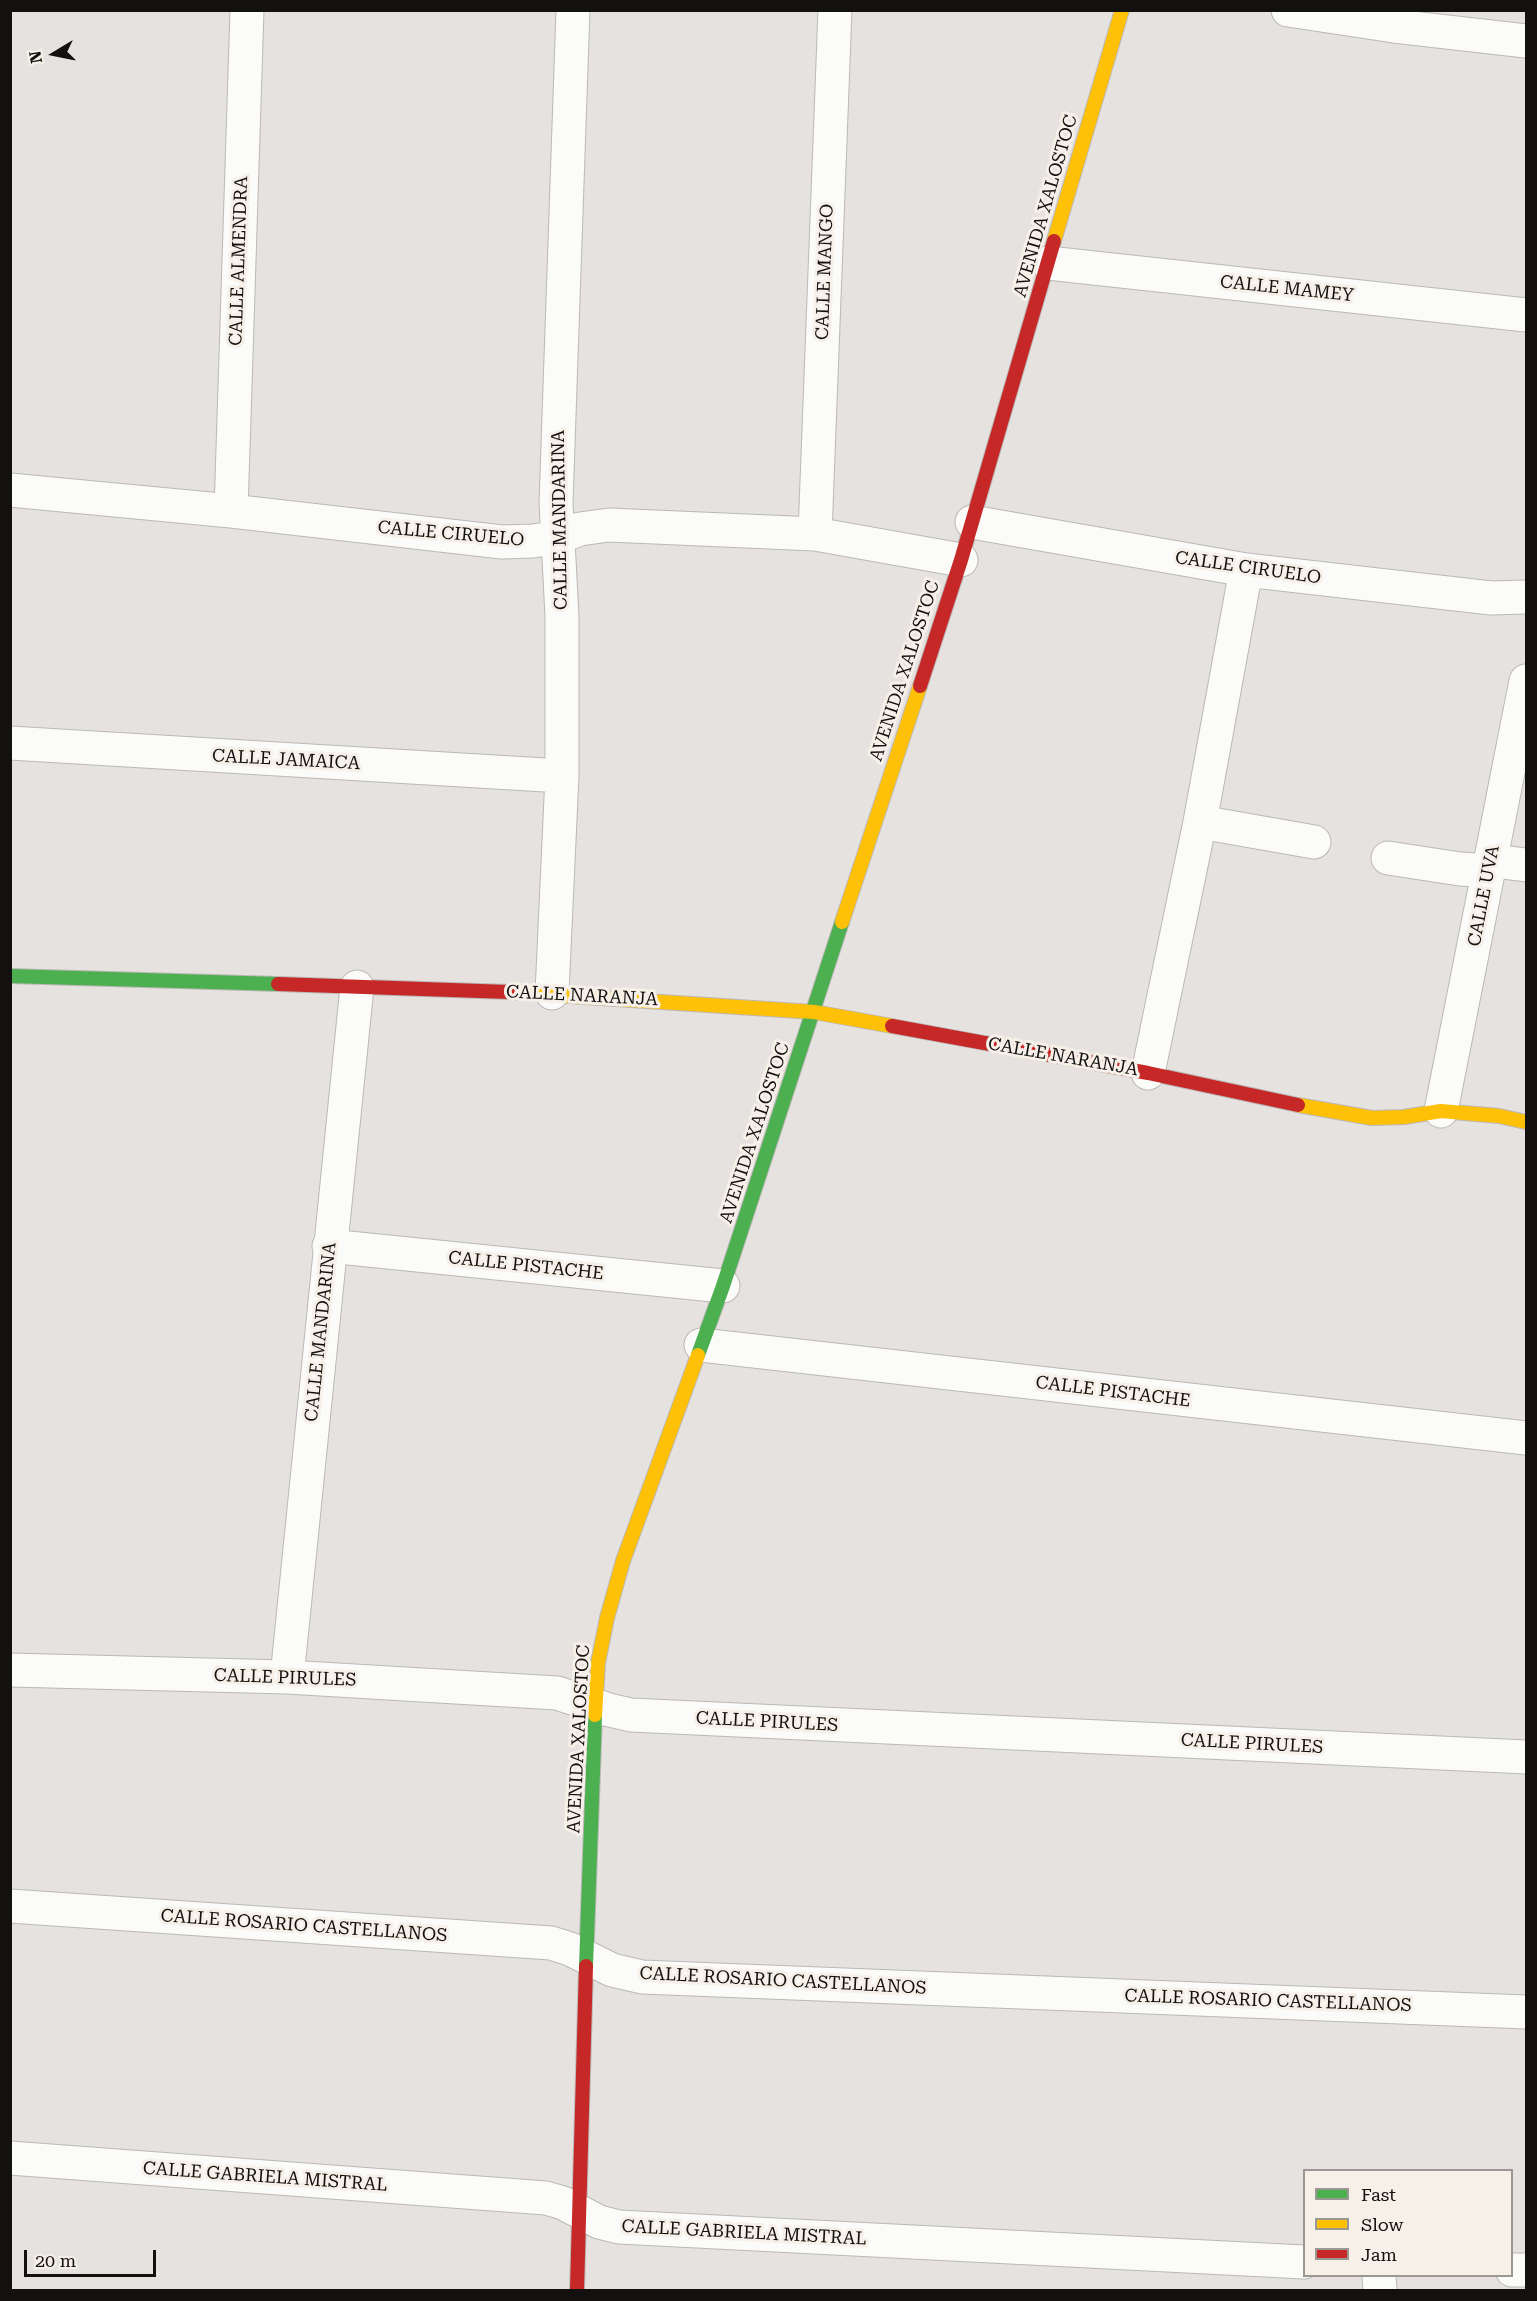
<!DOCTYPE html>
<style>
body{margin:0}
#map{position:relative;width:1537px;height:2301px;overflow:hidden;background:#e5e2df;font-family:"Roboto Serif",serif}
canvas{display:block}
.frame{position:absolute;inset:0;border:12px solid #13110f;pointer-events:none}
.legend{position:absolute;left:1303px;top:2169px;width:210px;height:108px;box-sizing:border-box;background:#f6f0e9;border:2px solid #9b9792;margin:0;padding:8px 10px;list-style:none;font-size:18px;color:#13110f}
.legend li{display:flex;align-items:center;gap:12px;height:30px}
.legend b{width:30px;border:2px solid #9b9792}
.north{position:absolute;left:24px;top:24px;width:60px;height:60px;-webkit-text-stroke:4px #f6f0e9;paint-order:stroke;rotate:260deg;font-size:16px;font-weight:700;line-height:24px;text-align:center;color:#13110f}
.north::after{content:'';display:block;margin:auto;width:21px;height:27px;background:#13110f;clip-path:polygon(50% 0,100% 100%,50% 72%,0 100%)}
.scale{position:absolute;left:24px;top:2250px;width:132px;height:27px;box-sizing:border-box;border:3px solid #13110f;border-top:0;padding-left:8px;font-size:18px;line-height:21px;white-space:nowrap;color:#13110f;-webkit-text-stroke:4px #f6f0e9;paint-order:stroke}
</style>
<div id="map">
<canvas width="1537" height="2301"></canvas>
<div class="frame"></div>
<ul class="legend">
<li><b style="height:8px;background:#4caf50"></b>Fast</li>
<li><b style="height:8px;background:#ffc107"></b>Slow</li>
<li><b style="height:8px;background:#c62828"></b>Jam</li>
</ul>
<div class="north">N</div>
<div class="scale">20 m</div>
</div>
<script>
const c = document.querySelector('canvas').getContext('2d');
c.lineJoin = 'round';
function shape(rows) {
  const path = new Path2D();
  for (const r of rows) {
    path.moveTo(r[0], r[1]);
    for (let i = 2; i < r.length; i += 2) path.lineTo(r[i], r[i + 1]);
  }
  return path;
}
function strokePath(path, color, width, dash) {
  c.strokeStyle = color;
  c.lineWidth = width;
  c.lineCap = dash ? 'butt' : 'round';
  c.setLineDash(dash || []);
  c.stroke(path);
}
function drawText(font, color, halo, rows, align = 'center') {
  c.font = font + ' "Roboto Serif",serif';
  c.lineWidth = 6;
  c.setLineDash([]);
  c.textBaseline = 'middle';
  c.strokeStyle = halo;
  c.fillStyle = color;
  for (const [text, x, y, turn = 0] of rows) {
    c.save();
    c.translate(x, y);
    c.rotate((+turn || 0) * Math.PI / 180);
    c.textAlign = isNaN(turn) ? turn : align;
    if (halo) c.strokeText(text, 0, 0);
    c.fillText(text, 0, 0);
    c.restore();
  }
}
const street = shape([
 [1288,10,1394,26,1526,41],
 [1048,263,1526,315],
 [10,490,231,511,502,542,533,541,559,537,580,529,609,525,815,534,961,560],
 [231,511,247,10],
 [972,522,1246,570,1491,598,1526,597],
 [815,534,835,10],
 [10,743,562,776],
 [1200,822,1314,842],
 [1388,858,1460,869,1476,870,1502,862,1526,865],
 [552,993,562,776,562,616,556,503,573,10],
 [1148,1073,1200,822,1246,570],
 [1441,1111,1526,681],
 [329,1246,723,1286],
 [701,1345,1526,1438],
 [10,1670,287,1677,557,1693,609,1710,631,1715,1526,1757],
 [287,1677,357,987],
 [10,1906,551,1943,570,1949,612,1970,642,1977,1526,2012],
 [10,2158,546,2198,563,2203,599,2222,619,2227,1304,2262],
 [1512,2270,1526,2270],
 [1379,2276,1380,2290]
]);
const fast = shape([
 [10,976,278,984],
 [698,1355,723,1286,842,922],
 [586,1966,595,1715]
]);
const slow = shape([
 [1054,241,1122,10],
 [842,922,920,686],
 [509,992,814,1012,892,1026],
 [1298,1105,1372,1118,1404,1117,1441,1111,1499,1116,1526,1122],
 [595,1715,598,1663,607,1618,623,1561,698,1355]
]);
const jam = shape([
 [920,686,961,560,1054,241],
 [278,984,509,992],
 [892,1026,1148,1073,1298,1105],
 [577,2290,586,1966]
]);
const streetNames = [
 ["AVENIDA XALOSTOC",1046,206,-74],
 ["CALLE ALMENDRA",239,261,-88],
 ["CALLE MANGO",825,272,-88],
 ["CALLE MAMEY",1287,289,6],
 ["CALLE MANDARINA",560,520,-91],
 ["CALLE CIRUELO",451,534,5],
 ["CALLE CIRUELO",1248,568,8],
 ["AVENIDA XALOSTOC",905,671,-72],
 ["CALLE JAMAICA",286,760,3],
 ["CALLE UVA",1484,896,-79],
 ["CALLE NARANJA",582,996,3],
 ["CALLE NARANJA",1063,1057,10],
 ["AVENIDA XALOSTOC",755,1133,-72],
 ["CALLE PISTACHE",526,1266,6],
 ["CALLE MANDARINA",321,1332,-84],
 ["CALLE PISTACHE",1113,1392,7],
 ["CALLE PIRULES",285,1678,2],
 ["CALLE PIRULES",767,1722,3],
 ["AVENIDA XALOSTOC",579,1739,-87],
 ["CALLE PIRULES",1252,1744,3],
 ["CALLE ROSARIO CASTELLANOS",304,1926,4],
 ["CALLE ROSARIO CASTELLANOS",783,1981,3],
 ["CALLE ROSARIO CASTELLANOS",1268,2001,2],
 ["CALLE GABRIELA MISTRAL",265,2177,4],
 ["CALLE GABRIELA MISTRAL",744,2233,3]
];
strokePath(street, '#bbb8b6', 35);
strokePath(fast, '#bbb8b6', 16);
strokePath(slow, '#bbb8b6', 16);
strokePath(jam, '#bbb8b6', 16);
strokePath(street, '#fbfbfa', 33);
strokePath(fast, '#4caf50', 14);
strokePath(slow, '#ffc107', 14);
strokePath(jam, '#c62828', 14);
drawText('18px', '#13110f', '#f6f0e9', streetNames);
</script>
